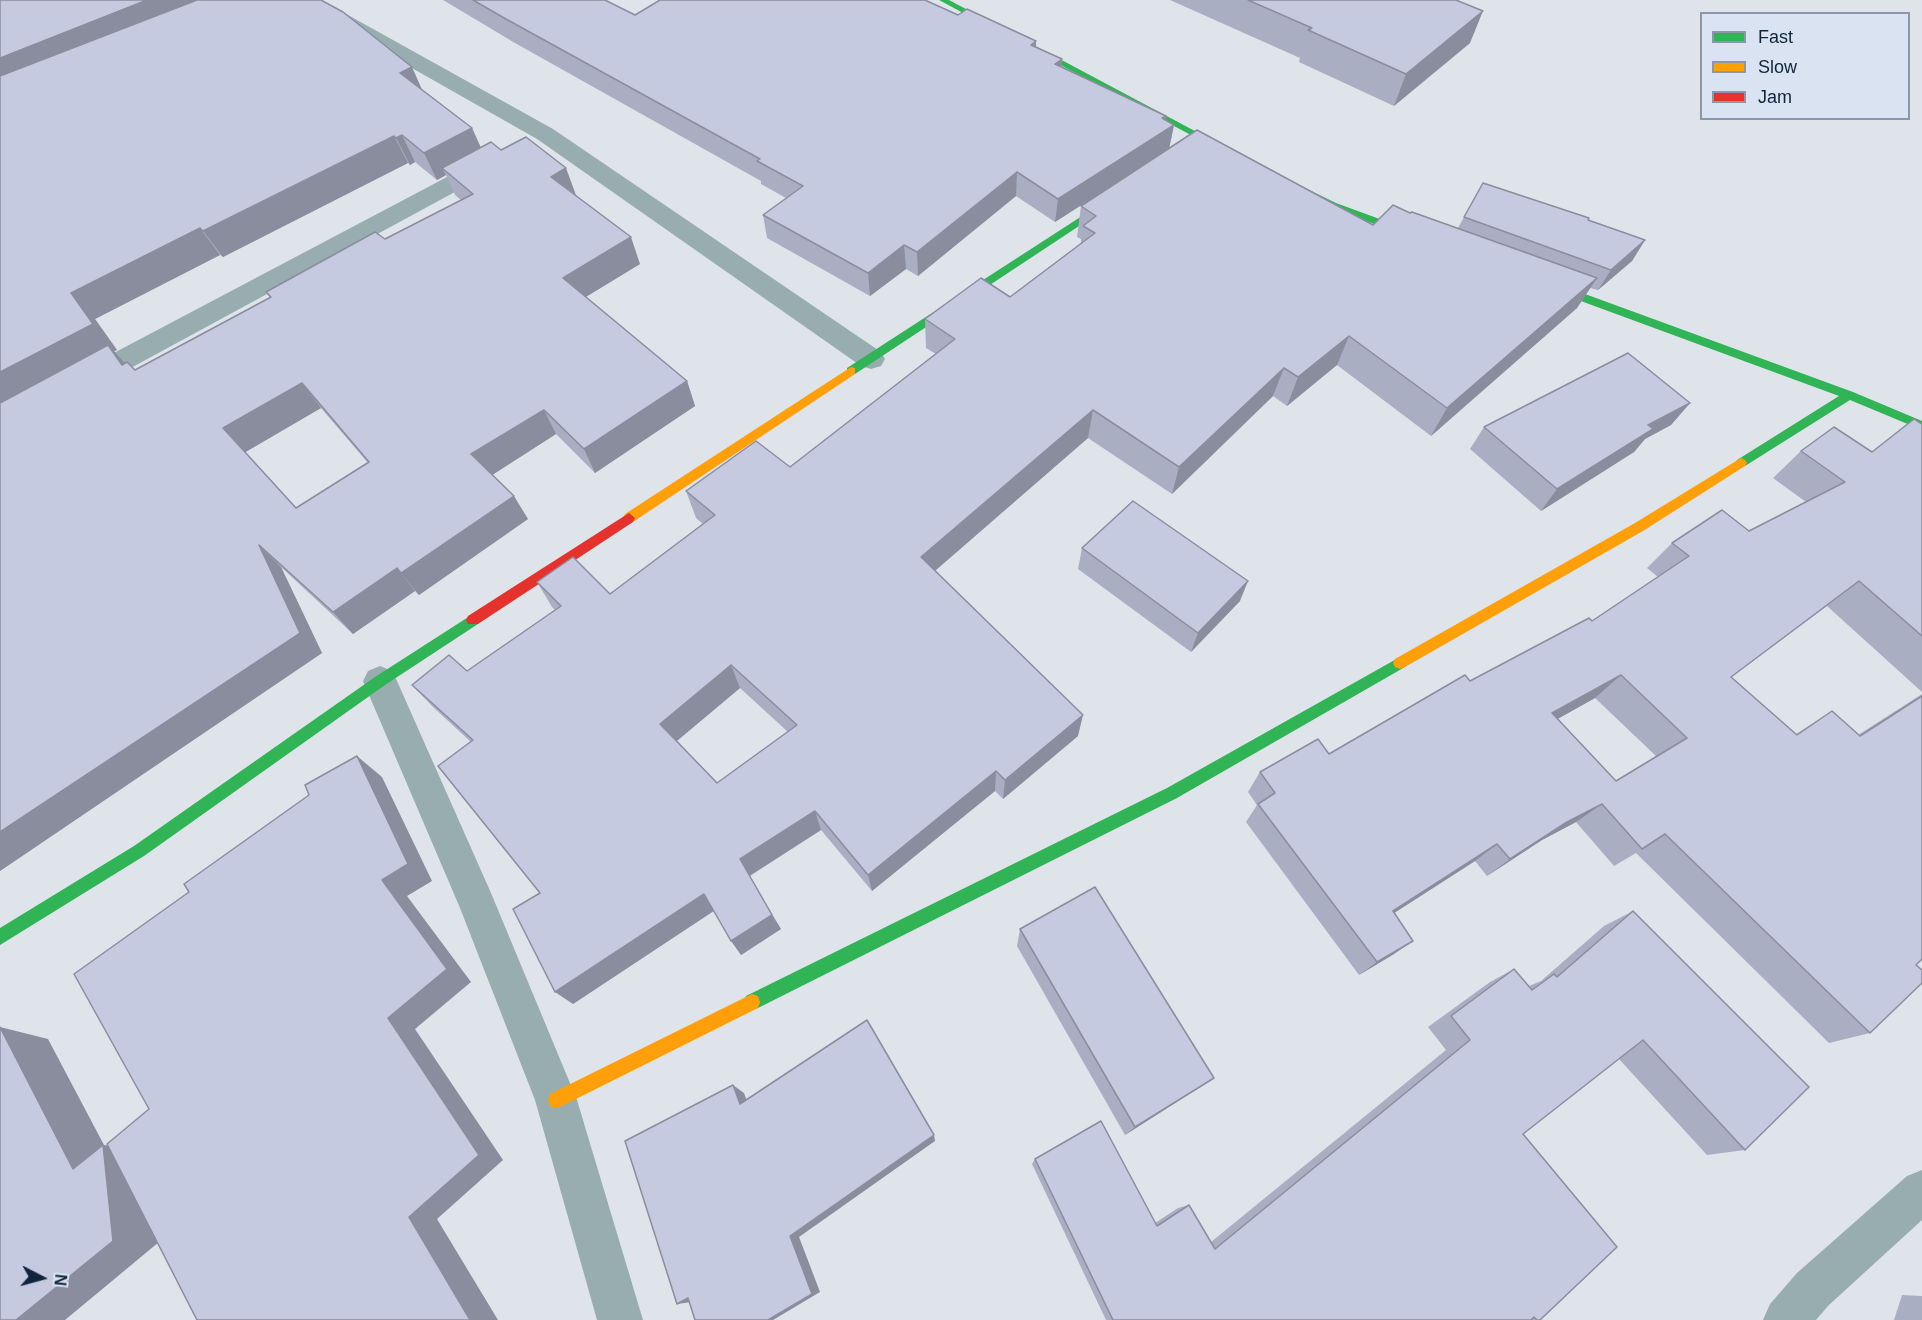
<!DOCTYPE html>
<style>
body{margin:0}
#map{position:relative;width:1922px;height:1320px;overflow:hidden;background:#dfe4eb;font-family:Helvetica,sans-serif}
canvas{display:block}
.legend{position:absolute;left:1700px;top:12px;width:210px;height:108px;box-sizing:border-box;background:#d9e3f1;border:2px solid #8997a9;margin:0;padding:8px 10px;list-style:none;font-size:18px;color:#10243d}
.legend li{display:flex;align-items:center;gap:12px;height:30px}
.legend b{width:30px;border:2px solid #8997a9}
.north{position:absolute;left:12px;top:1248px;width:60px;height:60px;-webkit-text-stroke:4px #d9e3f1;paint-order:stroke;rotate:96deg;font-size:16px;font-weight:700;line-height:24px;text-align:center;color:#10243d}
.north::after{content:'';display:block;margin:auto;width:21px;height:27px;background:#10243d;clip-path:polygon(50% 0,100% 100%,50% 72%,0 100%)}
</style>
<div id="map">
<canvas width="1922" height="1320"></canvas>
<ul class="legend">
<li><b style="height:8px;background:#30b455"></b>Fast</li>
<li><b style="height:8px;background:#ff9f0a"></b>Slow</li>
<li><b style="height:8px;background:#e5322d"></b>Jam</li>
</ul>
<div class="north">N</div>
</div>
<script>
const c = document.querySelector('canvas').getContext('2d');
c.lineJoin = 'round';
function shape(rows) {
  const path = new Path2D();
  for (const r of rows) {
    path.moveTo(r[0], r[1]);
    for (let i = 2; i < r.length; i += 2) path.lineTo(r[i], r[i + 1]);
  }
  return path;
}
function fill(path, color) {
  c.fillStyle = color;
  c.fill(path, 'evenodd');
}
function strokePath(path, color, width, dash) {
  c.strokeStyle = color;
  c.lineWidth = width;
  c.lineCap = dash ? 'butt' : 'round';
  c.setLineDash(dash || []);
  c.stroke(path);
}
const street = shape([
 [296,0,321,0,553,129,881,352,885,359,881,366,871,369,861,366,537,139,299,4,296,0],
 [491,156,499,158,503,163,499,168,94,388,84,391,74,388,70,381,74,374,483,158,491,156],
 [380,666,392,671,397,681,491,893,577,1100,643,1320,597,1320,535,1100,460,908,363,681,368,671,380,666],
 [1922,1170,1922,1220,1829,1305,1816,1320,1763,1320,1770,1304,1797,1273,1907,1176,1922,1170]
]);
const fast = shape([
 [939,0,949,0,1238,154,1236,156,1230,156,939,0],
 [1303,187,1336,203,1423,235,1424,237,1423,239,1415,239,1328,207,1299,192,1299,188,1303,187],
 [1116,194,1120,195,1120,199,855,374,847,374,847,368,1116,194],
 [1544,279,1853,392,1922,421,1922,430,1850,400,1745,466,1737,466,1735,463,1737,460,1839,396,1540,286,1540,280,1544,279],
 [473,614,478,616,480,620,478,624,385,685,144,856,0,945,0,928,134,846,375,677,473,614],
 [1400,657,1405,659,1407,663,1405,667,1177,798,758,1008,752,1010,746,1008,744,1002,746,996,1167,788,1400,657]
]);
const slow = shape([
 [851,367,855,368,855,374,633,522,625,522,623,518,625,514,851,367],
 [1741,458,1745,460,1747,463,1745,466,1643,531,1405,667,1400,669,1395,667,1393,663,1395,659,1635,523,1741,458],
 [752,994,758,996,760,1002,758,1008,562,1106,556,1108,550,1106,548,1100,550,1094,752,994]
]);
const jam = shape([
 [629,513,635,518,633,522,478,624,468,624,466,620,468,616,629,513]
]);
const wall = shape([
 [0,0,422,90,472,128,481,148,501,150,576,195,640,264,586,297,687,381,695,406,595,473,556,434,492,475,528,519,419,595,415,591,353,634,281,567,322,653,0,871],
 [415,162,437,180,446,175,455,195,461,200,385,239,266,292,270,298,135,370,125,363,114,351,117,350,95,319,220,255,223,257,408,163,410,165],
 [321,408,368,463,296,508,245,452],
 [443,0,605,0,635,15,958,15,1036,41,1036,48,1062,59,1061,67,1166,116,1165,120,1174,125,1169,149,1055,222,1016,196,918,276,906,269,870,296,767,238,763,215,786,198,761,184,761,181,515,43],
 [1170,0,1456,0,1470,43,1394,106,1299,62,1300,58],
 [1081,206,1373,225,1410,213,1458,228,1464,217,1588,220,1645,240,1632,261,1598,290,1590,288,1577,308,1431,436,1337,365,1287,406,1273,396,1172,494,1088,438,935,571,1078,736,1003,799,995,791,872,891,821,830,750,876,781,929,741,955,714,911,573,1004,540,893,471,742,433,707,412,685,467,671,555,610,552,607,537,582,610,594,703,524,696,518,686,491,790,467,936,354,926,348,925,319,1010,297,1081,243,1081,239,1077,237],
 [740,688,788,732,717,783,677,741],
 [1690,403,1671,425,1645,439,1634,452,1541,511,1470,449,1484,427],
 [1922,424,1922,692,1827,606,1731,677,1796,734,1832,711,1858,735,1922,694,1922,959,1916,965,1870,1033,1829,1043,1636,853,1614,866,1576,822,1542,840,1487,876,1475,861,1394,913,1394,954,1359,975,1246,822,1257,805,1248,792,1260,772,1329,754,1470,681,1592,621,1658,577,1647,568,1672,543,1749,531,1806,502,1773,478,1801,451,1872,452],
 [1595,698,1656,756,1616,781,1557,719],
 [1082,548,1240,601,1191,652,1078,569],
 [1633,911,1745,1150,1707,1155,1619,1059,1523,1134,1540,1320,1106,1320,1032,1164,1035,1159,1155,1223,1178,1208,1189,1205,1211,1242,1446,1050,1428,1027,1490,982,1514,969,1529,986,1541,981,1604,926],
 [1020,929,1214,1078,1200,1087,1125,1135,1017,946],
 [1902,1295,1922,1296,1922,1320,1894,1320]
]);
const shadedWall = shape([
 [147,0,232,0,0,94,0,58],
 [1483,11,1470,43,1394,106,1406,74],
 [1036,41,1035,65,1031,45],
 [1062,59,1060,84,1055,64],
 [412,67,424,94,400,73],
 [1166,116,1163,131,1174,125,1169,149,1055,222,1058,199],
 [472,128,484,155,442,168,446,175,437,180,424,153],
 [402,135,415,162,410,165,396,138],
 [394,136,408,163,223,257,203,231],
 [566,168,576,195,551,177],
 [1017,172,1016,196,918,276,917,252],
 [200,228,220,255,95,319,117,350,114,351,132,371,0,411,0,372,71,293],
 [631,237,640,264,574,304,563,278],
 [1645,240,1632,261,1598,290,1611,270],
 [904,245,906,269,870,296,868,273],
 [1597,278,1577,308,1431,436,1447,408],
 [1349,336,1337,365,1287,406,1298,377],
 [1284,368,1273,396,1172,494,1179,467],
 [687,381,695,406,595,473,584,449],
 [302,383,321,408,244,453,223,428],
 [1690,403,1671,425,1645,439,1634,452,1541,511,1557,489,1648,425],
 [544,410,556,434,486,479,471,454],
 [1093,410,1088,438,922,582,921,557],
 [514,496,528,519,419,595,401,573],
 [259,545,281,567,322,653,0,871,0,832],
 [397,568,415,591,353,634,333,612],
 [1248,581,1240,601,1191,652,1198,633],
 [731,665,740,688,672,745,660,724],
 [1621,675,1595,698,1529,735,1552,713],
 [1083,715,1078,736,1003,799,1005,780],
 [357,756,382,777,432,881,407,896,471,982,415,1029,503,1160,437,1219,498,1320,470,1320,409,1217,388,1018,382,880],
 [996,771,995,791,872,891,868,875],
 [1602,804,1576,822,1542,840,1487,876,1510,859,1567,822],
 [815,811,821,830,749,876,740,859],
 [1497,844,1475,861,1374,926,1393,911],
 [704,894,715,910,573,1004,555,992],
 [772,915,781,929,741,955,731,941],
 [1413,941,1394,954,1359,975,1377,962],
 [0,1027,48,1039,104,1145,148,1151,159,1242,65,1320,16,1320,73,1169],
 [1214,1078,1200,1087,1125,1135,1135,1127],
 [733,1085,744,1093,751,1112,740,1104],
 [934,1135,935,1141,799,1237,820,1292,773,1320,768,1320,790,1236],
 [688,1298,692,1302,677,1304]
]);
const building = shape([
 [0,0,147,0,0,58,0,0],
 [197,0,321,0,343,12,412,67,400,73,472,128,424,153,402,135,396,138,394,136,203,231,200,228,71,293,93,324,0,372,0,76,197,0],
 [473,0,605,0,635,15,660,0,925,0,958,15,967,9,1036,41,1031,45,1062,59,1055,64,1166,116,1162,118,1174,125,1058,199,1017,172,917,252,904,245,868,273,763,215,803,186,757,161,760,159,506,19,473,0],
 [1248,0,1456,0,1483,11,1406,74,1308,30,1312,28,1248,0],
 [1197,130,1373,225,1393,205,1410,213,1412,212,1597,278,1447,408,1349,336,1298,377,1284,368,1179,467,1093,410,921,557,1083,715,1005,780,996,771,868,875,815,811,740,859,772,915,731,941,704,894,555,992,513,909,540,893,438,766,473,740,412,685,449,655,467,671,561,606,537,582,573,557,610,594,715,515,686,491,756,441,790,467,955,339,925,319,981,278,1010,297,1095,233,1083,226,1096,216,1081,206,1197,130],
 [731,665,797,725,717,783,660,724,731,665],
 [526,137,566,168,551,177,631,237,563,278,687,381,584,449,544,410,471,454,514,496,401,573,397,568,333,612,259,545,300,633,0,832,0,403,108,345,122,365,127,362,135,370,271,297,266,292,375,232,385,239,473,194,442,168,491,142,501,150,526,137],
 [302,383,369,462,296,508,223,428,302,383],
 [1483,183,1589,218,1588,220,1645,240,1611,270,1464,217,1483,183],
 [1628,353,1690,403,1648,425,1653,429,1557,489,1484,427,1628,353],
 [1914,419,1922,424,1922,636,1859,581,1731,677,1797,735,1832,711,1860,736,1922,696,1922,959,1916,965,1922,970,1922,983,1870,1033,1665,834,1642,849,1602,804,1567,822,1510,859,1497,844,1393,911,1413,941,1377,962,1258,804,1275,793,1260,772,1318,739,1329,754,1465,675,1470,681,1589,618,1592,621,1689,556,1672,543,1722,510,1749,531,1845,482,1801,451,1834,427,1872,452,1914,419],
 [1621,675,1687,738,1616,781,1552,713,1621,675],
 [1133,501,1248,581,1198,633,1082,548,1133,501],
 [357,756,408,864,382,880,447,969,388,1018,479,1155,409,1217,470,1320,197,1320,107,1144,149,1109,74,974,189,892,184,884,309,795,305,785,357,756],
 [1095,887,1214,1078,1135,1127,1020,929,1095,887],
 [1633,911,1809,1087,1745,1150,1643,1040,1523,1134,1617,1247,1540,1320,1537,1320,1534,1317,1531,1320,1113,1320,1035,1159,1101,1121,1157,1226,1189,1205,1215,1249,1470,1040,1451,1016,1514,969,1532,990,1554,974,1557,977,1633,911],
 [867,1020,934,1135,790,1236,812,1294,768,1320,695,1320,688,1298,677,1304,625,1141,733,1085,740,1104,867,1020],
 [0,1027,73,1169,103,1145,113,1241,16,1320,0,1320,0,1027]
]);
fill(street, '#98adb0');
fill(fast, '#30b455');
fill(slow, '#ff9f0a');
fill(jam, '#e5322d');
fill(wall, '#a9aec2');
fill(shadedWall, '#8a8d9e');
fill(building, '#c5cae1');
strokePath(building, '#8a8d9e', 1.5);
</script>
